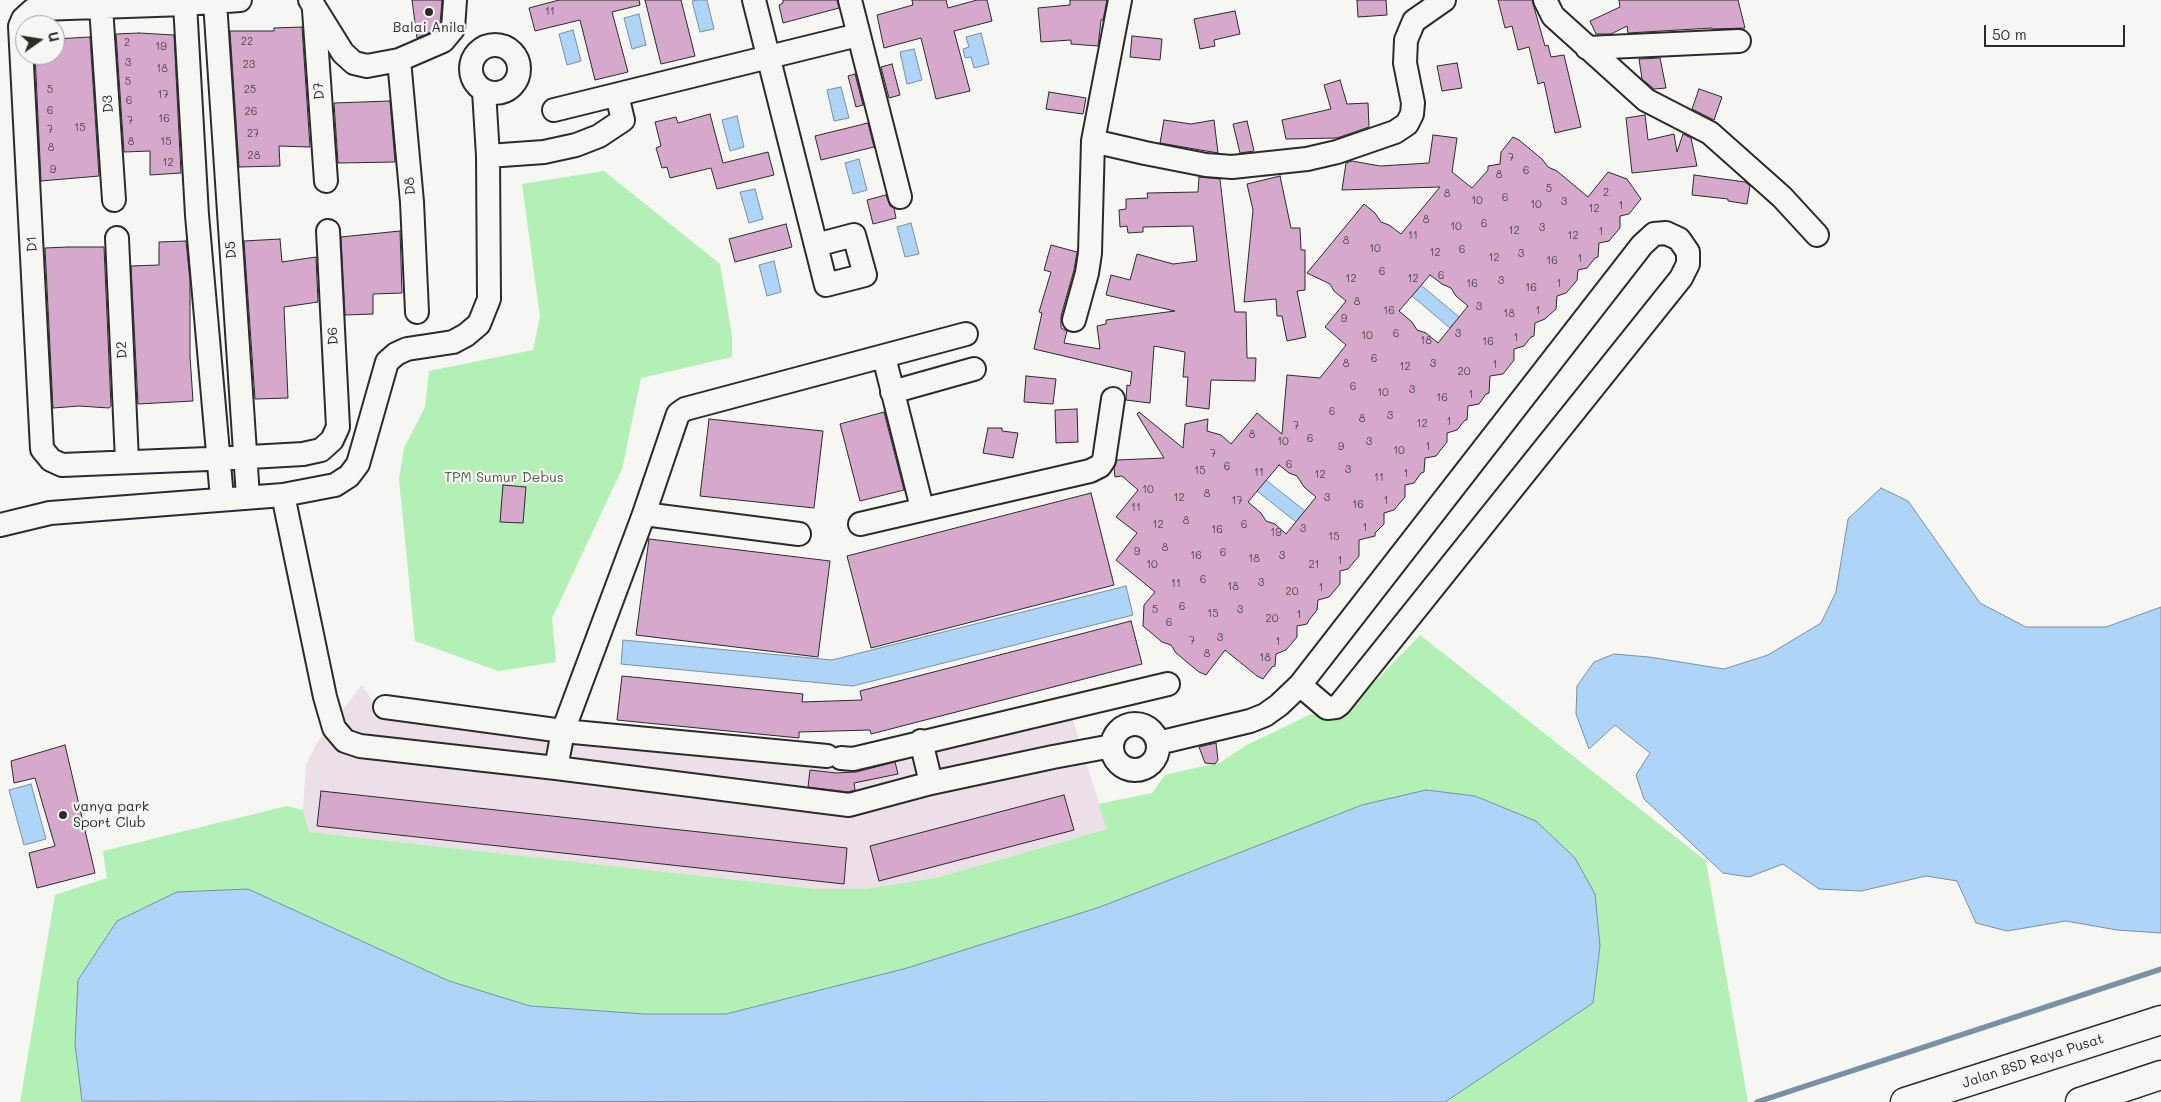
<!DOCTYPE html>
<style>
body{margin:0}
#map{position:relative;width:2161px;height:1102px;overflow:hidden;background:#f6f6f2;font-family:Mali,sans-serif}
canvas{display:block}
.north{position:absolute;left:15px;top:15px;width:50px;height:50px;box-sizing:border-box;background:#f6f6f2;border:1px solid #a5a5a2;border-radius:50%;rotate:77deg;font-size:14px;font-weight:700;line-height:20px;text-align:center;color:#2b2b2b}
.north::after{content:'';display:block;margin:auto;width:18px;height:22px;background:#2b2b2b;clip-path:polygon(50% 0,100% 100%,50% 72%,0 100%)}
.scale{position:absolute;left:1984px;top:25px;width:141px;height:22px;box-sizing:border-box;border:2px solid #2b2b2b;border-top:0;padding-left:6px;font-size:15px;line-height:18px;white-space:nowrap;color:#2b2b2b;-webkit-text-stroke:4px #f6f6f2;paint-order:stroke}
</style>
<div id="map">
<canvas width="2161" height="1102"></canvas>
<div class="north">U</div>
<div class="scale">50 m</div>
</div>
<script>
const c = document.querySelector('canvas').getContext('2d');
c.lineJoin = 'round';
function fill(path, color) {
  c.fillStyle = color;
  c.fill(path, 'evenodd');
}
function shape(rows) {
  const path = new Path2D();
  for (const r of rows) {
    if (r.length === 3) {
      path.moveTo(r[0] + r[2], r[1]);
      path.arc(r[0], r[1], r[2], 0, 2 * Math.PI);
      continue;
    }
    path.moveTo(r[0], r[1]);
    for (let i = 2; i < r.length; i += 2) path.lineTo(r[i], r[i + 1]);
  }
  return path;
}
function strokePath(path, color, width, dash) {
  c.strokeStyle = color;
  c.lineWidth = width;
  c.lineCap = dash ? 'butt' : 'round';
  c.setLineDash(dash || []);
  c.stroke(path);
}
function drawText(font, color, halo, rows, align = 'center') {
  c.font = font + ' Mali,sans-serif';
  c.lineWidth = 4.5;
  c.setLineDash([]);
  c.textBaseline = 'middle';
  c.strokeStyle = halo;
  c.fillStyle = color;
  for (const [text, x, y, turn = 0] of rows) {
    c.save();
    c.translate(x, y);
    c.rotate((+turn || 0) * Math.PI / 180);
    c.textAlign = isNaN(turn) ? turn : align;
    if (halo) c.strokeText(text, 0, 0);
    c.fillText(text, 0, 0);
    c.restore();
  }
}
const built = shape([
 [362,685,379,711,868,759,1071,714,1107,829,935,878,864,889,818,889,309,832,303,810,306,764,318,741]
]);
const green = shape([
 [604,171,720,264,732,336,732,357,641,378,622,469,552,618,556,662,498,671,415,641,399,479,404,448,425,407,429,371,533,350,540,317,522,184],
 [1420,635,1706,861,1748,1102,20,1102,55,895,107,878,103,851,287,806,303,810,309,832,818,889,864,889,935,878,1107,829,1098,804,1152,793,1165,775,1221,762,1245,746,1311,714,1338,720]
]);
const water = shape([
 [697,0,707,0,714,29,700,32,692,1,697,0],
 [639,14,646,45,632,49,624,18,639,14],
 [573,30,581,61,567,65,559,34,573,30],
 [981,33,989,64,974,68,971,57,965,58,963,49,969,47,966,37,981,33],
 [914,49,922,80,907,84,900,52,914,49],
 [841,87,849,118,834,121,827,90,841,87],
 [737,116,744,147,730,151,722,120,737,116],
 [859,159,867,190,853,194,845,163,859,159],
 [755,189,763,219,749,223,740,192,755,189],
 [911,223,919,254,905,257,897,227,911,223],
 [774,261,781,292,767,296,759,265,774,261],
 [1421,285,1459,317,1450,328,1412,296,1421,285],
 [1266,480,1305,511,1296,522,1257,491,1266,480],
 [1881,488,1908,501,1980,603,2026,627,2106,627,2161,607,2161,933,2117,930,2066,921,2007,931,1976,923,1957,881,1926,876,1861,891,1819,889,1783,864,1749,877,1723,873,1644,799,1636,775,1650,753,1615,725,1589,749,1576,714,1577,686,1594,662,1614,654,1649,657,1724,669,1768,655,1821,623,1836,592,1848,519,1881,488],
 [1126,586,1133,615,853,686,621,664,623,640,832,660,1126,586],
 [31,784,46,839,24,845,9,790,31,784],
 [1426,790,1475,796,1536,821,1575,858,1595,894,1600,946,1593,1003,1445,1102,82,1101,75,1044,78,980,117,921,177,892,248,889,449,981,530,1006,645,1014,726,1014,907,968,1100,907,1362,805,1426,790]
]);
const stream = shape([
 [1757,1102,2161,969]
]);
const building = shape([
 [412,0,442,0,440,24,435,30,417,38,412,0],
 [559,0,639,0,640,5,612,12,628,72,595,80,580,20,535,31,529,8,559,0],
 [645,0,681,0,695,56,661,64,645,0],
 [783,0,837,0,839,8,783,23,779,5,783,3,783,0],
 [912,0,946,0,948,8,977,0,987,0,992,21,954,31,970,91,936,99,921,38,884,48,877,15,913,5,912,0],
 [1070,0,1107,0,1103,20,1101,20,1098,46,1071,44,1071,40,1041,42,1038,8,1070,5,1070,0],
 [1357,0,1386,0,1387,15,1358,17,1357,0],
 [1498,0,1532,0,1545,46,1548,45,1551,57,1564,55,1581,127,1555,133,1544,82,1538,84,1529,47,1518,50,1512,26,1505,28,1498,0],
 [1619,0,1738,0,1745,28,1712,29,1712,28,1628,33,1627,26,1611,34,1596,34,1590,21,1620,7,1619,0],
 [1235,11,1240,34,1214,40,1215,46,1200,49,1194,19,1235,11],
 [302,27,310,147,279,146,280,166,239,167,230,31,274,31,274,28,302,27],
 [139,33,174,35,181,173,150,175,150,151,124,152,116,34,139,33],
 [1132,36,1162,39,1160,60,1130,57,1132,36],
 [90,37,99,176,41,181,35,55,55,55,55,39,90,37],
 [1660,58,1666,88,1654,89,1642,79,1639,59,1660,58],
 [1457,63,1462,88,1442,91,1437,66,1457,63],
 [892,64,900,95,889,98,881,67,892,64],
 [855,74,863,105,856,107,848,76,855,74],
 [1340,80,1347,104,1368,103,1369,127,1337,138,1286,139,1282,120,1331,109,1324,85,1340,80],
 [1699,89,1722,97,1714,120,1692,109,1699,89],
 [1049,92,1086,98,1083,114,1046,109,1049,92],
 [390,101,395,162,338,163,334,103,390,101],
 [710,114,723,163,768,152,774,175,717,189,711,168,670,178,667,167,662,168,656,148,661,146,655,122,676,117,678,123,710,114],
 [1645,115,1648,140,1674,134,1677,152,1683,134,1691,138,1697,166,1632,173,1626,118,1645,115],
 [1164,120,1191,124,1214,120,1218,153,1160,143,1164,120],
 [1247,121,1254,151,1240,153,1233,124,1247,121],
 [868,123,874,147,821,160,815,136,868,123],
 [1433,135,1457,138,1452,172,1472,188,1488,170,1488,166,1500,164,1501,152,1513,137,1519,140,1542,159,1548,167,1557,171,1588,197,1608,172,1627,179,1641,199,1629,214,1620,216,1620,228,1609,241,1599,243,1598,257,1595,258,1587,268,1578,270,1577,280,1574,284,1566,293,1557,296,1556,309,1545,319,1535,323,1534,336,1531,337,1524,346,1514,349,1514,360,1503,374,1490,376,1489,393,1486,394,1479,404,1468,406,1467,420,1465,420,1457,430,1447,433,1447,442,1436,456,1425,458,1424,472,1421,473,1414,483,1405,485,1405,497,1394,510,1384,513,1384,524,1375,533,1375,536,1359,540,1359,556,1348,569,1340,571,1340,584,1329,597,1318,600,1317,610,1309,620,1307,624,1297,626,1297,637,1286,650,1276,654,1275,666,1272,667,1263,679,1257,676,1225,650,1206,675,1199,672,1176,653,1171,645,1162,642,1143,626,1144,605,1155,592,1116,560,1137,533,1116,517,1138,490,1122,476,1115,477,1114,468,1117,460,1164,458,1137,414,1139,412,1183,448,1185,424,1208,419,1207,431,1221,435,1231,444,1257,413,1282,434,1287,375,1320,378,1346,345,1325,327,1346,301,1334,291,1330,284,1307,273,1364,204,1375,213,1381,222,1389,225,1401,234,1440,187,1342,190,1346,163,1352,161,1380,166,1429,163,1433,135],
 [1430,275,1442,284,1451,288,1456,296,1468,306,1438,343,1426,333,1417,330,1412,322,1399,311,1430,275],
 [1279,465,1289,473,1297,476,1304,487,1316,497,1286,534,1275,524,1266,521,1261,513,1248,502,1279,465],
 [1694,175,1745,182,1750,186,1747,204,1728,201,1728,199,1692,195,1694,175],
 [1280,176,1291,228,1300,228,1301,250,1305,250,1305,290,1297,291,1306,337,1287,341,1282,316,1277,316,1276,299,1244,302,1253,210,1247,184,1280,176],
 [1199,177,1220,179,1235,312,1246,312,1247,358,1256,358,1255,381,1211,380,1209,409,1186,406,1188,377,1183,377,1185,352,1154,346,1150,403,1126,400,1127,385,1130,386,1132,372,1034,349,1042,313,1039,312,1051,272,1044,270,1051,245,1077,252,1074,270,1061,316,1061,328,1067,331,1064,343,1100,349,1097,326,1106,324,1106,320,1175,311,1106,295,1111,275,1130,280,1137,254,1173,264,1197,261,1193,226,1143,227,1143,232,1128,233,1127,226,1120,227,1119,210,1126,209,1126,199,1148,198,1147,193,1198,192,1199,177],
 [886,195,890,206,894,208,896,218,873,224,867,200,886,195],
 [786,224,792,247,735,262,729,239,786,224],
 [400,231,402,293,373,294,373,314,345,315,341,237,400,231],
 [280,239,282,262,316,257,318,302,284,307,288,398,255,399,244,241,280,239],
 [186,241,190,281,190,356,193,401,138,404,131,266,159,265,159,242,186,241],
 [68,247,104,247,111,406,109,408,79,406,53,408,45,248,68,247],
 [1026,376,1056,379,1053,404,1024,402,1026,376],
 [1077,409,1078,442,1056,443,1055,410,1077,409],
 [884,412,904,490,860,501,840,424,884,412],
 [709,419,823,431,814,508,700,496,709,419],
 [988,428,1002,428,1002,431,1018,433,1013,458,983,453,988,428],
 [503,485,526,487,523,523,500,522,503,485],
 [1091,493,1114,585,871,648,847,556,1091,493],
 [649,539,830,561,818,657,636,635,649,539],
 [1131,621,1142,664,871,734,870,730,799,732,799,738,617,720,622,676,803,694,802,702,862,700,860,691,1131,621],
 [1216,743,1218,760,1215,764,1205,763,1199,747,1216,743],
 [65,745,95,873,37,888,29,853,55,846,35,778,14,783,11,761,65,745],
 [895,762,898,774,854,783,855,790,848,792,808,787,810,770,836,773,856,772,895,762],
 [321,791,847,848,844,884,317,826,321,791],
 [1064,795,1074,830,879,881,870,846,1064,795]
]);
const minor = shape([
 [240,0,185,4,40,9,33,10,23,19,20,26,42,449,51,460,62,465,232,458,303,454,321,450,332,440,338,427,328,231],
 [310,0,343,53,354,63,367,66,399,60,443,41,453,29,455,0],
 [754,0,826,285,865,275,854,235,816,245],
 [850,0,900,197],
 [1545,0,1553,16,1646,100,1710,133,1782,197,1817,235],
 [215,2,248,497],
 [185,4,197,215,222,498],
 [101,7,114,200],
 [314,10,326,181],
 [495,69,24],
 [1587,48,1739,41],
 [399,60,412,202,417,312],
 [554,110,858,35],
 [1093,141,1145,153,1206,165,1232,167,1307,159,1337,152,1395,132,1407,124,1412,114,1413,103,1405,63,1406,40,1414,21,1444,0],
 [488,156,544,152,576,145,599,136,623,120,617,95],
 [1666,233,1679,239,1688,252,1688,264,1681,278,1340,704,1336,707,1327,708,1300,685,1642,245,1654,234,1666,233],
 [117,238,127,461],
 [1074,320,1087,273,1090,253,1093,141,1120,0],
 [884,357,922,508],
 [892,392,974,369],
 [283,495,325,697,334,728,345,741,360,746,556,768,849,805,931,783,1053,757,1112,746],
 [644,514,799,534],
 [860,524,1090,471,1100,466,1104,460,1113,399],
 [0,525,50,513,283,495,335,485,349,476,358,464,387,362,396,354,407,349,453,342,466,335,479,324,489,299,488,156,484,91],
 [385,707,563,731,827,756],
 [1135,747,23],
 [921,741,931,783],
 [1158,743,1250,721,1265,715,1279,705,1300,685],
 [841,758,853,759,1168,684],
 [556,768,563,731,644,514,678,414,685,409,966,334]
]);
const secondary = shape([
 [1905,1102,2161,1020],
 [2080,1102,2161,1075]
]);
const markers = [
 [429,12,5,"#2b2b2b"],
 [63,815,5,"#2b2b2b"]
];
const numberNames = [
 ["11",550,12],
 ["22",247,42],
 ["2",127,43],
 ["19",161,47],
 ["3",128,63],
 ["23",249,65],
 ["18",162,69],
 ["5",128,82],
 ["5",50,90],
 ["25",250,90],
 ["17",163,95],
 ["6",129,101],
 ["6",50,111],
 ["26",251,112],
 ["16",164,119],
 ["7",130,121],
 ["15",80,128],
 ["7",50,130],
 ["27",253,134],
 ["8",131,142],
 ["15",166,142],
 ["8",51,148],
 ["28",254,156],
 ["7",1511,158],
 ["12",168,163],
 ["9",53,170],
 ["6",1526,171],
 ["8",1499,175],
 ["5",1549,189],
 ["2",1606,193],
 ["8",1447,194],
 ["6",1505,198],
 ["10",1477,201],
 ["3",1564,202],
 ["10",1536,205],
 ["1",1621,206],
 ["12",1594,209],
 ["8",1426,220],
 ["6",1484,224],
 ["10",1456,227],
 ["3",1542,228],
 ["12",1514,231],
 ["1",1601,232],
 ["11",1413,236],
 ["12",1573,236],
 ["8",1346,241],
 ["10",1375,249],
 ["6",1462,250],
 ["12",1435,253],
 ["3",1521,254],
 ["12",1494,258],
 ["1",1580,259],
 ["16",1552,261],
 ["6",1382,272],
 ["6",1441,276],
 ["12",1351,279],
 ["12",1413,279],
 ["3",1501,281],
 ["16",1472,284],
 ["1",1559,284],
 ["16",1531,288],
 ["8",1357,302],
 ["3",1479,307],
 ["16",1389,311],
 ["1",1538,311],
 ["18",1509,314],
 ["9",1344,319],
 ["6",1396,334],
 ["3",1458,334],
 ["10",1367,336],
 ["1",1516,338],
 ["18",1426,341],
 ["16",1488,342],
 ["6",1374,359],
 ["8",1346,364],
 ["3",1433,364],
 ["1",1495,365],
 ["12",1405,367],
 ["20",1464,372],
 ["6",1353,387],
 ["3",1412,390],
 ["10",1383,393],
 ["1",1471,395],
 ["16",1442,398],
 ["6",1332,412],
 ["3",1390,416],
 ["8",1362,419],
 ["1",1449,422],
 ["12",1422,424],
 ["7",1296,426],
 ["8",1252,435],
 ["6",1310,439],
 ["10",1283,442],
 ["3",1369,442],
 ["9",1341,447],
 ["1",1428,447],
 ["10",1399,451],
 ["7",1213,454],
 ["6",1289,465],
 ["6",1227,467],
 ["3",1348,470],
 ["15",1200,471],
 ["11",1259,473],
 ["1",1406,474],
 ["12",1320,475],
 ["11",1379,478],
 ["10",1148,490],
 ["8",1207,494],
 ["12",1179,498],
 ["3",1327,498],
 ["17",1237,501],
 ["1",1386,501],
 ["16",1358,505],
 ["11",1136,508],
 ["8",1186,521],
 ["12",1158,525],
 ["6",1244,525],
 ["1",1365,528],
 ["3",1303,529],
 ["16",1217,530],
 ["19",1276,533],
 ["15",1334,537],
 ["8",1165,548],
 ["9",1137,552],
 ["6",1223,553],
 ["16",1196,556],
 ["3",1282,556],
 ["18",1254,559],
 ["1",1340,561],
 ["10",1152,565],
 ["21",1314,565],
 ["6",1203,580],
 ["3",1261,583],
 ["11",1176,584],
 ["18",1233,587],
 ["1",1321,588],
 ["20",1292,592],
 ["6",1182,607],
 ["5",1155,610],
 ["3",1240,610],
 ["15",1213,614],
 ["1",1299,615],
 ["20",1272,619],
 ["6",1169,623],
 ["3",1220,638],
 ["7",1192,641],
 ["1",1278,642],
 ["8",1207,654],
 ["18",1265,658]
];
const poiNames = [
 ["Balai Anila",429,28],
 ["vanya park",73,807,"left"],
 ["Sport Club",73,823,"left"]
];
const streetNames = [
 ["D7",319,91,-94],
 ["D3",108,104,-94],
 ["D8",410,186,-94],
 ["D1",32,244,-93],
 ["D5",231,250,-94],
 ["D6",333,336,-93],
 ["D2",122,350,-93],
 ["Jalan BSD Raya Pusat",2033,1061,-18]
];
const parkNames = [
 ["TPM Sumur Debus",504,478]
];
fill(built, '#ecdfe7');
fill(green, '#b2f0b6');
fill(water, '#aed4f7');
strokePath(water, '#7a90a5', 1);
strokePath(stream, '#7a90a5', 5.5);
fill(building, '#d5a8cc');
strokePath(building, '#2b2b2b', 1);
strokePath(minor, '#2b2b2b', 26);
strokePath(secondary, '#2b2b2b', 31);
strokePath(minor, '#f6f6f2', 22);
strokePath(secondary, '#f6f6f2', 28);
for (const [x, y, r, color] of markers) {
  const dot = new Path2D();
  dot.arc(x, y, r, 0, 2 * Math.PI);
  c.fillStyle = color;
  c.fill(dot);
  strokePath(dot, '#f6f6f2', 2);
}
drawText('11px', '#564a53', null, numberNames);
drawText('14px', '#2b2b2b', '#f6f6f2', poiNames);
drawText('14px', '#2b2b2b', '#f6f6f2', streetNames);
drawText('14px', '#4d5c4e', '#f6f6f2', parkNames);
</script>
